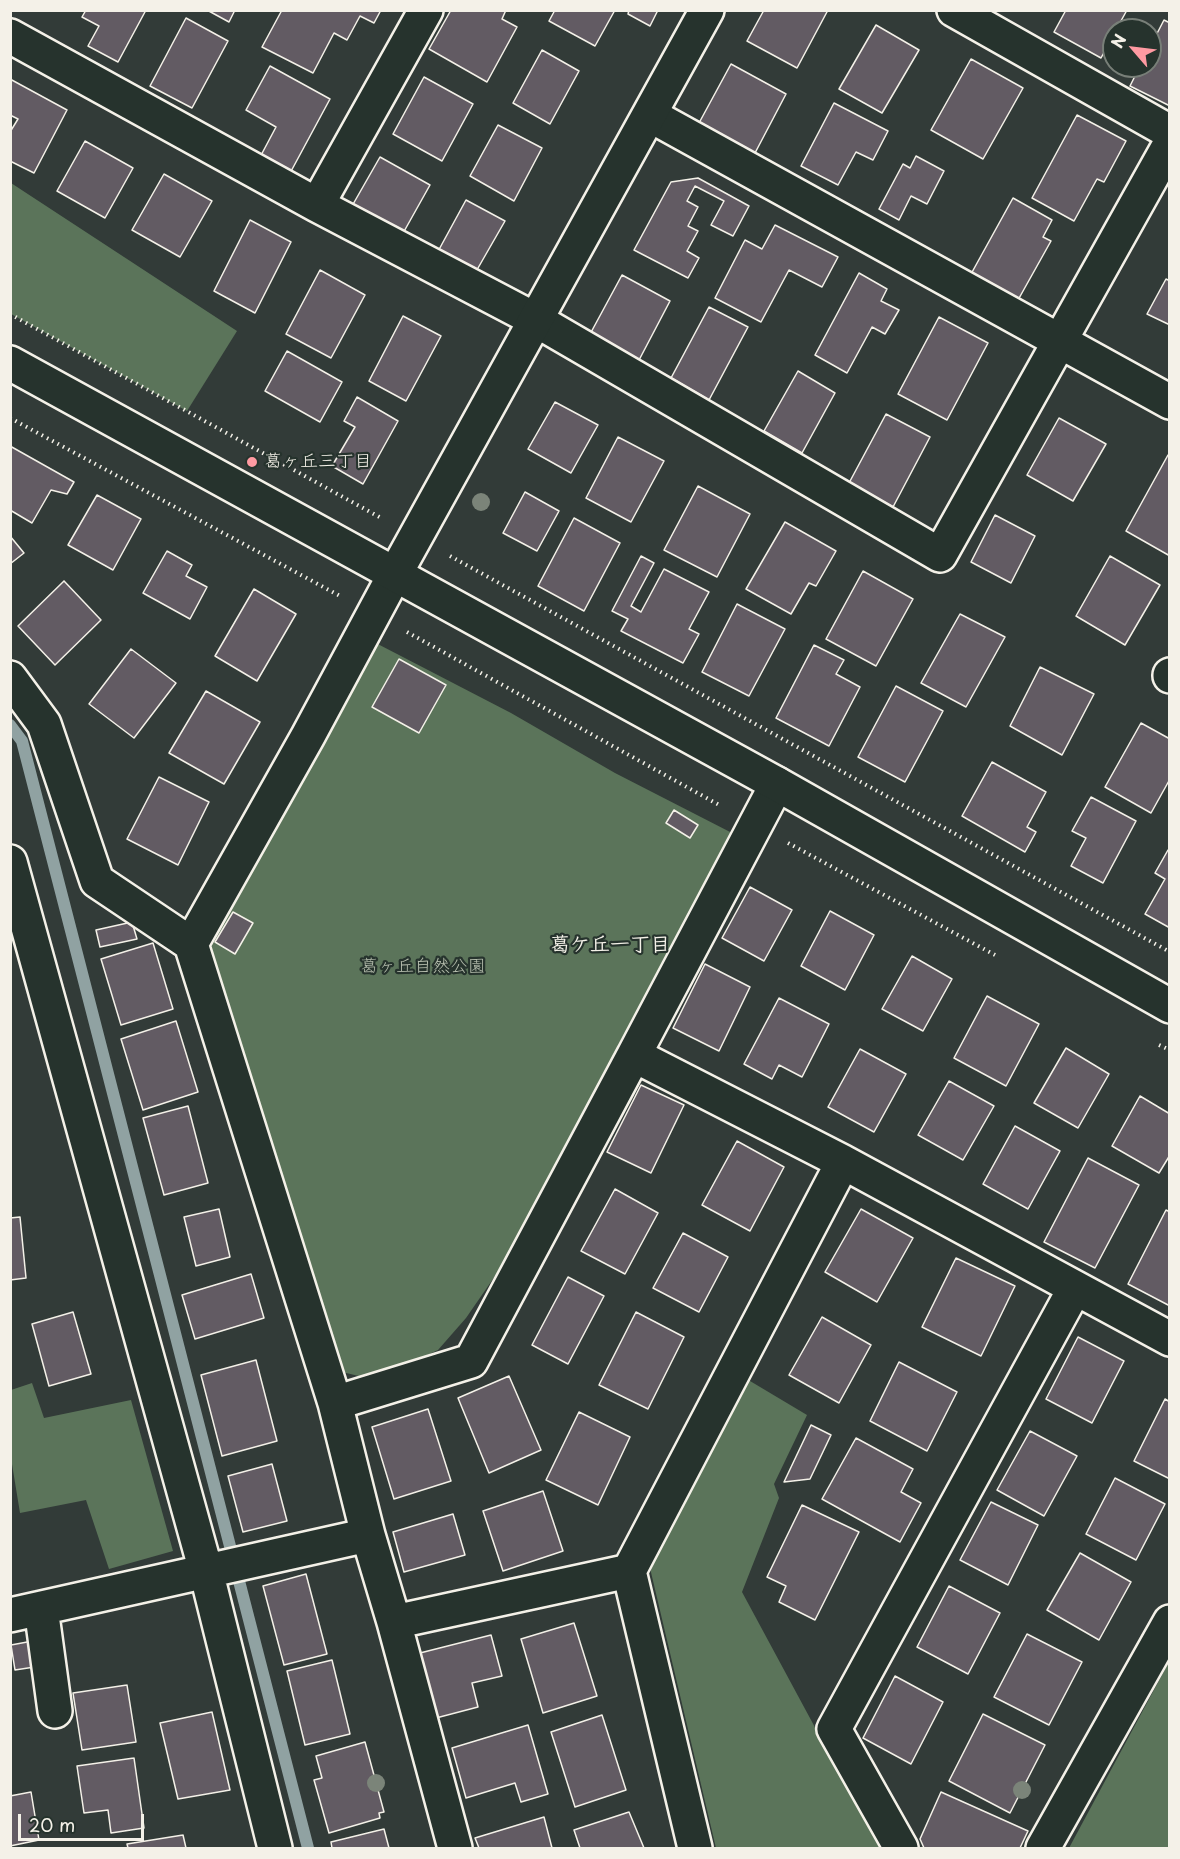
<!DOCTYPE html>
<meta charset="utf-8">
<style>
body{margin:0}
#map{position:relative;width:1180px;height:1859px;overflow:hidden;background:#323b38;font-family:"Playpen Sans",sans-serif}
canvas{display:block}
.frame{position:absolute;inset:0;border:12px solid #f4f1e8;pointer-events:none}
.north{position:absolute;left:1102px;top:18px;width:60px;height:60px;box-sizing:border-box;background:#26332d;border:2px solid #787f78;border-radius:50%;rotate:298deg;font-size:16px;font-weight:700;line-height:24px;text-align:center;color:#f4f1e8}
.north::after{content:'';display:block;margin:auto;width:21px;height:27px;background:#ff9aa2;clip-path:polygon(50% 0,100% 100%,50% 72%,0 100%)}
.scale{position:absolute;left:18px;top:1814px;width:126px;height:27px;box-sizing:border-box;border:3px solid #f4f1e8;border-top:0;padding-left:8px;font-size:18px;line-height:21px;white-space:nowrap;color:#f4f1e8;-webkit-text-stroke:4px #26332d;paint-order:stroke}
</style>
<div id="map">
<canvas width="1180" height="1859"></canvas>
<div class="frame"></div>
<div class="north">N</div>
<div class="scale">20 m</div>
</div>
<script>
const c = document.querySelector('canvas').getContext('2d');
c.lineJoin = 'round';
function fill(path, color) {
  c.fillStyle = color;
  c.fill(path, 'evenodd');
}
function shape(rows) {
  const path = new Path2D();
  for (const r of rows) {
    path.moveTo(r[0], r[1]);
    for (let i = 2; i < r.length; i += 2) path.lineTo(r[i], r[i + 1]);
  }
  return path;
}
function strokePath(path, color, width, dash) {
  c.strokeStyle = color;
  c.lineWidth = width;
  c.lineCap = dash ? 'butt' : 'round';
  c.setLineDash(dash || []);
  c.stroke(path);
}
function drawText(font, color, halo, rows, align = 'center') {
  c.font = font + ' "Playpen Sans","Klee One",sans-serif';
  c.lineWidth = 4.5;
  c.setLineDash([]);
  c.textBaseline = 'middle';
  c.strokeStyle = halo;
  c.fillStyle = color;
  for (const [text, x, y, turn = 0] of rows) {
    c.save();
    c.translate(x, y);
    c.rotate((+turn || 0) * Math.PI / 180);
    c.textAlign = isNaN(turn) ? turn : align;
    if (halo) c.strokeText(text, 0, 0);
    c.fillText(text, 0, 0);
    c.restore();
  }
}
const green = shape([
 [11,183,237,331,187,411,11,314],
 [370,640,511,713,615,773,734,834,522,1237,466,1318,438,1350,395,1370,367,1378,338,1371,191,944],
 [745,1378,807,1415,774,1484,779,1498,742,1592,880,1848,716,1848,650,1568],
 [32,1383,44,1418,131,1400,173,1551,109,1569,86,1500,20,1513,11,1458,11,1390],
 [1169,1662,1169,1848,1069,1848]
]);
const stream = shape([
 [10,725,22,741,308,1848]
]);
const building = shape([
 [86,10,146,10,118,62,88,46,99,26,82,17,86,10],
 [207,10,235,10,229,22,207,10],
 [282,10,381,10,374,23,360,16,347,40,334,33,313,73,262,47,282,10],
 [451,10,506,10,502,19,517,27,487,82,429,49,451,10],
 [555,10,615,10,595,46,549,21,555,10],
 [629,10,658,10,650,26,628,14,629,10],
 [764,10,828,10,797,68,747,41,764,10],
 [1066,10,1127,10,1116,30,1114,30,1114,34,1101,58,1054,32,1066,10],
 [186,18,228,41,192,108,150,86,186,18],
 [1164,20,1170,23,1170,106,1130,86,1140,66,1150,66,1150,47,1164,20],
 [876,25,919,50,882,113,839,89,876,25],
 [542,50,579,71,550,124,513,103,542,50],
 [971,59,1023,88,983,159,931,130,971,59],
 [731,64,786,94,755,153,699,123,731,64],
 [270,66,330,99,289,175,259,159,276,127,246,110,270,66],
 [424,77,473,104,442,161,393,134,424,77],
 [10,79,67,110,34,173,10,161,10,132,18,119,10,115,10,79],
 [834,103,888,131,873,160,856,152,838,185,801,166,834,103],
 [1077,115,1126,141,1104,182,1097,179,1074,221,1032,198,1077,115],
 [498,125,542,148,514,201,470,176,498,125],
 [85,141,133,168,105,218,57,191,85,141],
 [916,156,944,171,927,204,911,196,899,220,879,209,903,164,910,168,916,156],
 [380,157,430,185,402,235,352,206,380,157],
 [164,174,212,201,180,257,132,230,164,174],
 [698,178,749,206,733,236,711,225,724,201,695,186,687,201,698,207,688,226,698,231,687,251,699,258,688,278,634,250,671,182,698,178],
 [1013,198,1052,220,1043,237,1051,241,1018,300,971,274,1013,198],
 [466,200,505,221,474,275,436,255,466,200],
 [250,220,291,242,255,313,214,291,250,220],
 [775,225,838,257,822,287,789,270,761,322,715,298,745,240,762,249,775,225],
 [320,270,365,295,331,358,286,334,320,270],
 [859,273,887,289,881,301,899,310,885,334,872,327,847,373,815,355,859,273],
 [622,275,670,301,638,362,589,336,622,275],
 [1166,279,1170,281,1170,325,1147,314,1166,279],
 [709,307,748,327,709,400,671,378,709,307],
 [403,316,441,336,406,401,369,381,403,316],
 [939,317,988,343,947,420,898,394,939,317],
 [287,351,342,382,320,422,265,391,287,351],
 [798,371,835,393,802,453,764,431,798,371],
 [357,397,398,421,363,484,332,466,355,427,344,421,357,397],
 [555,402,598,425,571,473,528,449,555,402],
 [886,414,930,437,893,507,849,483,886,414],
 [1059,418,1106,444,1073,501,1027,475,1059,418],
 [618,437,664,461,631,522,586,498,618,437],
 [10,446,74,482,67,494,51,490,32,523,10,510,10,446],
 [1168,455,1170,456,1170,556,1126,531,1168,455],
 [698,486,750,514,717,577,664,550,698,486],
 [525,492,559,511,537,551,503,533,525,492],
 [97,495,141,519,113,570,68,545,97,495],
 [995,515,1035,536,1011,583,971,562,995,515],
 [574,518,620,543,584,611,538,586,574,518],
 [785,522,836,551,816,586,809,583,791,614,746,589,785,522],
 [10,536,24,553,10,564,10,536],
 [167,551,192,565,186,576,207,587,190,619,143,593,167,551],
 [641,556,654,563,631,606,641,612,664,569,709,592,689,629,699,634,683,663,621,631,628,619,612,611,641,556],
 [1110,556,1160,585,1125,645,1076,616,1110,556],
 [863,571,913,599,876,666,826,639,863,571],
 [64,581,101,620,55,665,18,626,64,581],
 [254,589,296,614,257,681,215,656,254,589],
 [737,604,785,629,749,696,702,672,737,604],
 [960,614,1005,637,966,707,921,683,960,614],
 [814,645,844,660,836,674,860,687,829,746,776,718,814,645],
 [131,649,176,683,134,738,89,704,131,649],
 [399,659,446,685,419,733,372,707,399,659],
 [1040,667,1094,694,1062,755,1010,726,1040,667],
 [896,686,943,711,905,782,858,757,896,686],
 [206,691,260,722,224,784,169,753,206,691],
 [1141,723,1170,739,1170,779,1151,813,1105,787,1141,723],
 [992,762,1046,792,1027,827,1036,832,1025,852,962,816,992,762],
 [159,777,209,802,178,865,127,839,159,777],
 [1091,797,1136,821,1103,883,1071,866,1086,838,1072,831,1091,797],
 [674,810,698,825,690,838,666,823,674,810],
 [1168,850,1170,851,1170,928,1145,914,1165,879,1155,873,1168,850],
 [750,887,792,910,764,961,722,938,750,887],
 [830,911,874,935,845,990,801,966,830,911],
 [233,912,253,923,235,954,215,942,233,912],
 [132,922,137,939,100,947,96,930,132,922],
 [153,943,173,1009,121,1025,101,959,153,943],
 [912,956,952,979,923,1031,882,1009,912,956],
 [705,964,750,987,719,1051,673,1028,705,964],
 [987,996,1039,1024,1006,1086,954,1058,987,996],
 [779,998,829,1024,802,1077,779,1065,772,1079,744,1064,779,998],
 [176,1021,198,1092,143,1110,121,1039,176,1021],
 [1066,1048,1109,1074,1078,1128,1034,1103,1066,1048],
 [860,1049,906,1074,874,1132,828,1107,860,1049],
 [949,1081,994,1106,963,1160,918,1135,949,1081],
 [641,1085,684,1105,651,1173,607,1152,641,1085],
 [1140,1096,1170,1114,1170,1155,1159,1173,1112,1146,1140,1096],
 [188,1106,208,1183,164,1195,143,1118,188,1106],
 [1015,1126,1060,1151,1028,1209,983,1184,1015,1126],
 [737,1141,784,1167,750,1231,702,1205,737,1141],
 [1088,1158,1139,1185,1095,1268,1044,1242,1088,1158],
 [615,1189,658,1213,625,1274,581,1251,615,1189],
 [219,1209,230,1257,196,1266,184,1217,219,1209],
 [861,1209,913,1238,877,1302,825,1272,861,1209],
 [1166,1210,1170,1212,1170,1306,1128,1284,1166,1210],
 [20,1217,26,1278,10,1280,10,1218,20,1217],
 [683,1233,728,1257,699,1312,653,1288,683,1233],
 [956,1258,1015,1286,981,1356,922,1327,956,1258],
 [251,1274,264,1318,195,1339,182,1295,251,1274],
 [568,1277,604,1296,568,1364,532,1345,568,1277],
 [73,1312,91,1374,49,1386,32,1324,73,1312],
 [636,1312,684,1337,648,1409,599,1385,636,1312],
 [822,1317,871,1345,839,1403,789,1375,822,1317],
 [1078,1337,1124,1361,1092,1423,1046,1399,1078,1337],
 [256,1360,277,1441,222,1456,201,1375,256,1360],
 [899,1362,957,1392,927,1451,870,1421,899,1362],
 [509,1376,541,1450,489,1473,458,1398,509,1376],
 [1165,1399,1170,1402,1170,1479,1134,1461,1165,1399],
 [428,1409,451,1481,394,1499,372,1427,428,1409],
 [579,1412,630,1437,598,1505,546,1480,579,1412],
 [811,1425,831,1435,810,1479,784,1482,811,1425],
 [1030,1431,1077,1456,1044,1516,997,1490,1030,1431],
 [856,1438,913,1469,901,1492,921,1503,900,1542,822,1499,856,1438],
 [272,1464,287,1521,243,1532,228,1476,272,1464],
 [1115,1478,1165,1504,1136,1560,1086,1534,1115,1478],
 [543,1491,563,1551,503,1571,483,1511,543,1491],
 [991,1502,1038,1525,1008,1585,960,1560,991,1502],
 [802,1505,859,1532,815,1620,779,1602,786,1586,767,1577,802,1505],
 [453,1514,465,1555,404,1572,393,1532,453,1514],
 [1080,1553,1131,1582,1099,1640,1047,1610,1080,1553],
 [306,1574,327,1654,284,1665,263,1586,306,1574],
 [949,1586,1000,1613,968,1674,917,1647,949,1586],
 [574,1623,597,1696,543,1713,521,1639,574,1623],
 [1027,1634,1082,1662,1049,1725,994,1697,1027,1634],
 [491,1635,502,1676,472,1683,478,1707,436,1718,420,1653,491,1635],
 [38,1640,41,1666,15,1670,11,1645,38,1640],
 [332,1660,350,1734,305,1745,287,1671,332,1660],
 [895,1676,943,1702,911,1764,863,1738,895,1676],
 [127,1685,136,1742,82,1750,73,1693,127,1685],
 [212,1712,230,1790,178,1799,160,1723,212,1712],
 [983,1714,1045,1745,1010,1813,949,1781,983,1714],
 [602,1715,626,1790,575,1807,551,1732,602,1715],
 [528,1725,548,1794,521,1802,515,1783,466,1798,452,1748,528,1725],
 [365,1742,384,1812,379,1813,380,1818,329,1833,314,1780,322,1778,316,1756,365,1742],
 [134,1758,144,1828,111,1833,108,1810,84,1813,77,1766,134,1758],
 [31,1792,39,1840,10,1846,10,1796,31,1792],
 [941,1792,1028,1831,1020,1848,924,1848,920,1839,941,1792],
 [629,1812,644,1848,580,1848,574,1830,629,1812],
 [544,1817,552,1848,479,1848,475,1838,544,1817],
 [384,1829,389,1848,332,1848,331,1842,384,1829],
 [183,1835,186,1848,128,1848,127,1844,183,1835]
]);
const path = shape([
 [10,314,383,519],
 [10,418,340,596],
 [450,556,1170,952],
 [407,632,721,806],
 [788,843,995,955],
 [1159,1045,1170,1050]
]);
const street = shape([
 [954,10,1170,132],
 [10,36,317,205,536,320,940,555,1170,144],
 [650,115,1170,402],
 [317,205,426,10],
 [395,574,308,736,191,944,335,1403,368,1535,394,1622,455,1848],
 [1170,675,1170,676],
 [10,678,44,724,97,881,191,944],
 [777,784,634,1055,843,1162,1170,1339],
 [10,862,206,1571,275,1848],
 [335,1403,471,1361,634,1055],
 [41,1608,55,1711],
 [10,1615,368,1535],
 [394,1622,629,1571],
 [695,1848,629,1571,843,1162],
 [901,1848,834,1729,1075,1288],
 [1043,1848,1170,1622]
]);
const secondary = shape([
 [10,363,777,784,1170,1006],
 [395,574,707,10]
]);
const trees = [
 [481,502],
 [376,1783],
 [1022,1790]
];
const markers = [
 [252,462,6,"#ff9aa2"]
];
const poiNames = [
 ["葛ヶ丘三丁目",264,462]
];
const parkNames = [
 ["葛ヶ丘自然公園",423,967]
];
const neighbourhoodNames = [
 ["葛ケ丘一丁目",610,945]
];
fill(green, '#5b745a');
strokePath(stream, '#90a2a2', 12);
fill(building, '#625b63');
strokePath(building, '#f4f1e8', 1.5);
strokePath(street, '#f4f1e8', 38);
strokePath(secondary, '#f4f1e8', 38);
strokePath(path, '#f4f1e8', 4, [1.5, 4.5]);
strokePath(street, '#26332d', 33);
strokePath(secondary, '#26332d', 33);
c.fillStyle = '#7b8479';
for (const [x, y] of trees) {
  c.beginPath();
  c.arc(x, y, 9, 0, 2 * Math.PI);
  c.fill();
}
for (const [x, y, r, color] of markers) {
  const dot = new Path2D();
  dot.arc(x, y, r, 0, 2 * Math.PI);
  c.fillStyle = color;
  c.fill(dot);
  strokePath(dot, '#26332d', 2);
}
drawText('18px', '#f4f1e8', '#26332d', poiNames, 'left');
drawText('18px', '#b7bfaf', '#26332d', parkNames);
drawText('bold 20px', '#f4f1e8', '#26332d', neighbourhoodNames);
</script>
